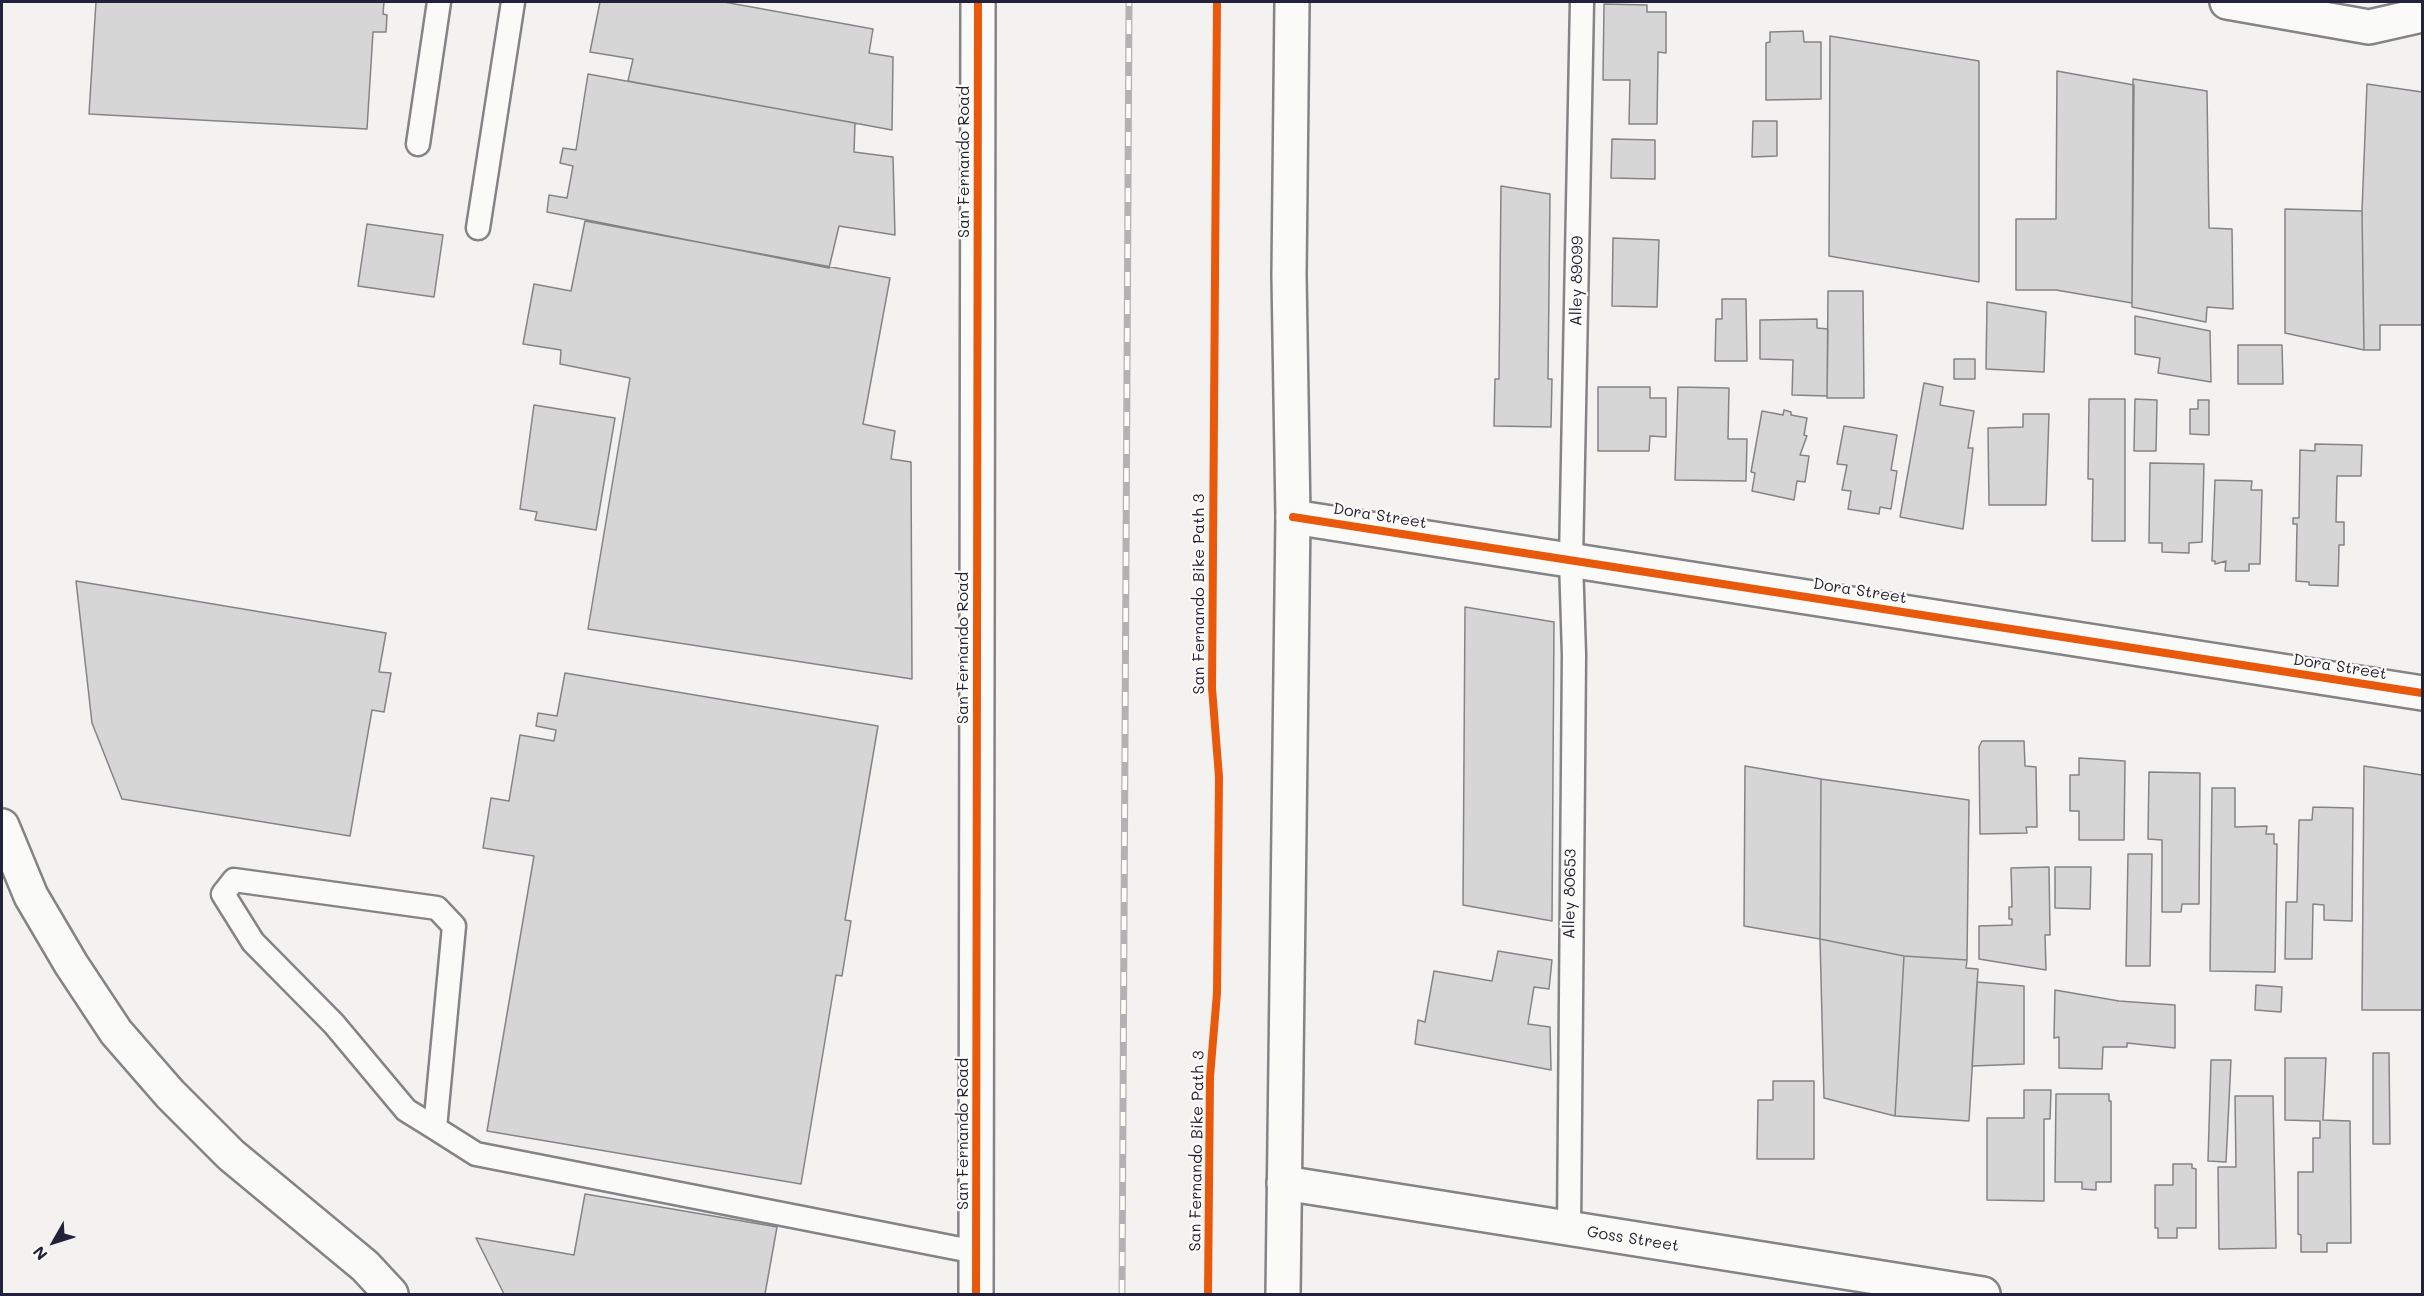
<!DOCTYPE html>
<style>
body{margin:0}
#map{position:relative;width:2424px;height:1296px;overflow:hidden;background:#f3f2f0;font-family:Mali,sans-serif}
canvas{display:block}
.frame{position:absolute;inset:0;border:3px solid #22223b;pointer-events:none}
.north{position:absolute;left:24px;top:1212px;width:60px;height:60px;-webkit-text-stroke:4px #fdfcf7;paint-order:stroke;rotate:231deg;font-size:16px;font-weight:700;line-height:24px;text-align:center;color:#22223b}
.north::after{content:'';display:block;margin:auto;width:21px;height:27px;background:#22223b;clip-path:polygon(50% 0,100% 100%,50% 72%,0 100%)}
</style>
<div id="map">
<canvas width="2424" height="1296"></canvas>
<div class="frame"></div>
<div class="north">N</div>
</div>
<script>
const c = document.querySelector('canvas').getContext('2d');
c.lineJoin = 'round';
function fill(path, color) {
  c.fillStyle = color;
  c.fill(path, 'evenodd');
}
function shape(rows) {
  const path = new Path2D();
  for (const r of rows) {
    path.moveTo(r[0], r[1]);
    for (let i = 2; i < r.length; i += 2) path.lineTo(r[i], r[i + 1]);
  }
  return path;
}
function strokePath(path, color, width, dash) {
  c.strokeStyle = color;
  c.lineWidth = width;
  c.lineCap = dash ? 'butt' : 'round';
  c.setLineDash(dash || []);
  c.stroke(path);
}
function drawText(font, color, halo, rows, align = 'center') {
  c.font = font + ' Mali,sans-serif';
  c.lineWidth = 4.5;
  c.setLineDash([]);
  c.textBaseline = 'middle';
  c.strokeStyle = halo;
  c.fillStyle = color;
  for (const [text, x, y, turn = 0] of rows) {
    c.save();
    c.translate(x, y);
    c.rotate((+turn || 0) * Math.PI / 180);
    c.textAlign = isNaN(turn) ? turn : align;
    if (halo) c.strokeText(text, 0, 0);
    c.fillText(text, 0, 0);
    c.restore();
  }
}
const building = shape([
 [96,2,384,2,383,14,387,15,386,32,373,32,367,129,89,114,96,2],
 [600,2,724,2,873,29,869,53,893,57,892,130,628,81,633,59,590,52,600,2],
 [1604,4,1647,5,1647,12,1666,12,1666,53,1658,52,1657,124,1629,124,1630,80,1603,80,1604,4],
 [1803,31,1804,42,1821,42,1821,99,1766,100,1766,43,1770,42,1770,32,1803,31],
 [1830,36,1979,61,1979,282,1829,256,1830,36],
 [2057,71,2134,85,2132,303,2056,290,2016,290,2016,219,2056,219,2057,71],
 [588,74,855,123,854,152,893,157,895,235,839,226,829,268,547,212,549,195,567,198,573,166,560,163,563,148,576,150,588,74],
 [2133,79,2207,91,2209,228,2232,229,2233,309,2207,307,2206,322,2132,307,2133,79],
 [2367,84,2422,92,2422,325,2380,325,2380,350,2364,350,2362,211,2367,84],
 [1753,121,1777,121,1777,156,1752,157,1753,121],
 [1612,139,1655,140,1655,179,1611,178,1612,139],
 [1501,186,1550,194,1548,379,1552,379,1551,427,1494,426,1495,379,1499,379,1501,186],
 [2285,209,2362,211,2364,350,2285,333,2285,209],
 [585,221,890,278,863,424,895,431,891,459,911,462,912,679,588,629,630,378,560,364,561,350,523,344,534,284,571,291,585,221],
 [367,224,443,235,434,297,358,286,367,224],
 [1613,238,1659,240,1657,307,1612,306,1613,238],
 [1828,291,1863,291,1864,398,1827,398,1828,291],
 [1722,299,1746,299,1747,361,1715,361,1716,319,1722,319,1722,299],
 [1987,302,2046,312,2044,372,1986,369,1987,302],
 [2135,316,2210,331,2211,382,2158,373,2160,358,2135,354,2135,316],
 [1817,319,1817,328,1828,329,1827,396,1792,395,1793,360,1760,359,1760,320,1817,319],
 [2238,345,2282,345,2283,384,2238,384,2238,345],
 [1954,359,1975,359,1975,379,1954,379,1954,359],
 [1924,383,1943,387,1940,405,1974,411,1968,448,1973,448,1963,529,1900,517,1924,383],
 [1598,387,1650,387,1650,398,1666,398,1666,437,1650,436,1649,451,1598,451,1598,387],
 [1678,387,1729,388,1728,439,1747,439,1746,481,1675,480,1678,387],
 [2089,399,2125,399,2125,541,2092,541,2093,479,2088,479,2089,399],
 [2135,399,2157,400,2156,451,2134,451,2135,399],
 [2198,400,2209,400,2209,435,2190,434,2190,409,2198,409,2198,400],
 [534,405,615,418,596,530,535,520,537,512,520,509,534,405],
 [1784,410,1791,412,1791,415,1807,418,1804,435,1807,436,1800,455,1809,456,1805,482,1797,481,1794,500,1752,491,1755,473,1751,472,1762,411,1783,415,1784,410],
 [2023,414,2049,414,2046,505,1989,505,1988,428,2023,427,2023,414],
 [1844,426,1897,435,1891,470,1897,471,1891,509,1880,507,1879,514,1848,509,1851,491,1842,490,1847,465,1837,464,1844,426],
 [2315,444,2362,445,2361,476,2337,476,2336,522,2344,522,2344,545,2339,545,2338,586,2309,585,2309,582,2296,581,2297,524,2293,524,2293,518,2299,518,2300,450,2315,451,2315,444],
 [2150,463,2204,464,2202,542,2189,543,2189,553,2162,552,2162,543,2149,543,2150,463],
 [2215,480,2252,481,2251,490,2262,490,2260,564,2249,564,2249,571,2225,571,2226,561,2215,564,2215,561,2212,561,2215,480],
 [76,581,386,633,379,672,391,673,384,712,372,710,350,836,122,799,92,723,76,581],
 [1465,607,1554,622,1552,921,1463,905,1465,607],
 [565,673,878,726,845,920,851,921,842,976,836,975,801,1184,487,1131,534,856,483,848,491,798,509,801,520,735,554,741,556,730,536,726,538,713,557,716,565,673],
 [1982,741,2024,741,2025,766,2036,767,2037,827,2026,827,2027,833,1980,834,1979,747,1982,741],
 [2079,758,2125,761,2124,840,2079,840,2079,811,2070,811,2070,775,2079,775,2079,758],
 [1745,766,1821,779,1820,939,1744,926,1745,766],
 [2364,766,2422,775,2422,1010,2362,1010,2364,766],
 [2149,772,2200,773,2199,904,2182,904,2181,912,2162,912,2162,840,2148,839,2149,772],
 [1821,779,1969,800,1967,960,1904,956,1820,939,1821,779],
 [2212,788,2235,788,2235,827,2267,826,2266,834,2274,834,2274,844,2277,844,2275,972,2210,971,2212,788],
 [2313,807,2353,808,2352,921,2324,920,2324,905,2313,904,2312,959,2285,959,2286,902,2297,902,2299,820,2312,820,2313,807],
 [2128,854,2152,854,2150,966,2126,966,2128,854],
 [2049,867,2050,935,2045,935,2046,970,1979,959,1979,926,2012,925,2012,919,2009,919,2009,907,2012,907,2011,868,2049,867],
 [2055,867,2091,867,2090,909,2055,908,2055,867],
 [1820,939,1904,956,1895,1116,1824,1098,1820,939],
 [1498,951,1552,960,1549,989,1534,987,1528,1024,1550,1027,1551,1070,1415,1044,1418,1020,1425,1022,1434,971,1492,981,1498,951],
 [1904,956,1967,960,1966,968,1978,969,1969,1121,1895,1116,1904,956],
 [1977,982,2024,986,2024,1064,1972,1066,1977,982],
 [2256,985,2282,987,2281,1012,2255,1010,2256,985],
 [2055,990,2119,1001,2175,1005,2175,1048,2127,1043,2127,1047,2103,1047,2102,1069,2059,1068,2059,1037,2054,1038,2055,990],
 [2373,1053,2389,1053,2390,1144,2373,1144,2373,1053],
 [2285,1058,2326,1058,2323,1120,2350,1121,2351,1243,2327,1243,2327,1252,2301,1252,2301,1235,2298,1234,2298,1172,2313,1172,2313,1138,2320,1138,2320,1121,2285,1120,2285,1058],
 [2211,1060,2231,1060,2226,1162,2208,1161,2211,1060],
 [1773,1081,1814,1081,1814,1159,1757,1159,1758,1100,1773,1100,1773,1081],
 [2024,1090,2051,1090,2050,1119,2044,1119,2044,1201,1987,1200,1987,1118,2024,1118,2024,1090],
 [2056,1094,2109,1094,2109,1101,2111,1101,2111,1182,2096,1182,2096,1190,2082,1189,2082,1182,2055,1182,2056,1094],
 [2235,1096,2273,1096,2276,1248,2219,1249,2218,1167,2236,1167,2235,1096],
 [2173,1164,2192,1164,2192,1168,2196,1169,2196,1228,2177,1228,2177,1238,2158,1238,2158,1228,2155,1228,2155,1185,2173,1185,2173,1164],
 [585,1194,777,1227,765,1294,504,1294,476,1238,574,1255,585,1194]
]);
const lane = shape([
 [418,144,439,2],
 [478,228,513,2],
 [435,1128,454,926,437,908,234,880,223,894,253,942,334,1024,406,1110,435,1128,476,1154,976,1252],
 [1569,1228,1574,655,1571,560,1582,2]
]);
const street = shape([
 [2227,2,2369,27,2422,15],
 [1293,517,2422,693],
 [1284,1183,1983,1294],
 [976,1294,978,2]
]);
const primary = shape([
 [1283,1294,1293,517,1289,275,1292,2]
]);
const highway = shape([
 [2,826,31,896,71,964,116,1032,170,1094,231,1155,365,1266,391,1294]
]);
const rail = shape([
 [1122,1294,1129,2]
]);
const cycleway = shape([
 [1293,517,2422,693],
 [976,1294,978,2],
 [1208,1294,1210,1077,1217,993,1219,777,1212,688,1217,2]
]);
const streetNames = [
 ["San Fernando Road",964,162,-90],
 ["Alley 89099",1577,281,-89],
 ["Dora Street",1380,516,9],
 ["Dora Street",1860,591,9],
 ["San Fernando Bike Path 3",1199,594,-90],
 ["San Fernando Road",963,648,-90],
 ["Dora Street",2340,667,9],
 ["Alley 80653",1570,894,-89],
 ["San Fernando Road",963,1134,-90],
 ["San Fernando Bike Path 3",1197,1151,-89],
 ["Goss Street",1633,1239,9]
];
fill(building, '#d7d6d6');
strokePath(building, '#848488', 1.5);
strokePath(lane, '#848488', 27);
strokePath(street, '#848488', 38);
strokePath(primary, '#848488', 38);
strokePath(highway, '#848488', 38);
strokePath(lane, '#fafaf8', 22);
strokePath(street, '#fafaf8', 33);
strokePath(primary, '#fafaf8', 33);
strokePath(highway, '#fafaf8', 33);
strokePath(rail, '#b2b2b4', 7);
strokePath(rail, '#fdfcf7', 4.5, [14]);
strokePath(cycleway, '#e8590c', 8);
drawText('16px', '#22223b', '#fdfcf7', streetNames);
</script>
